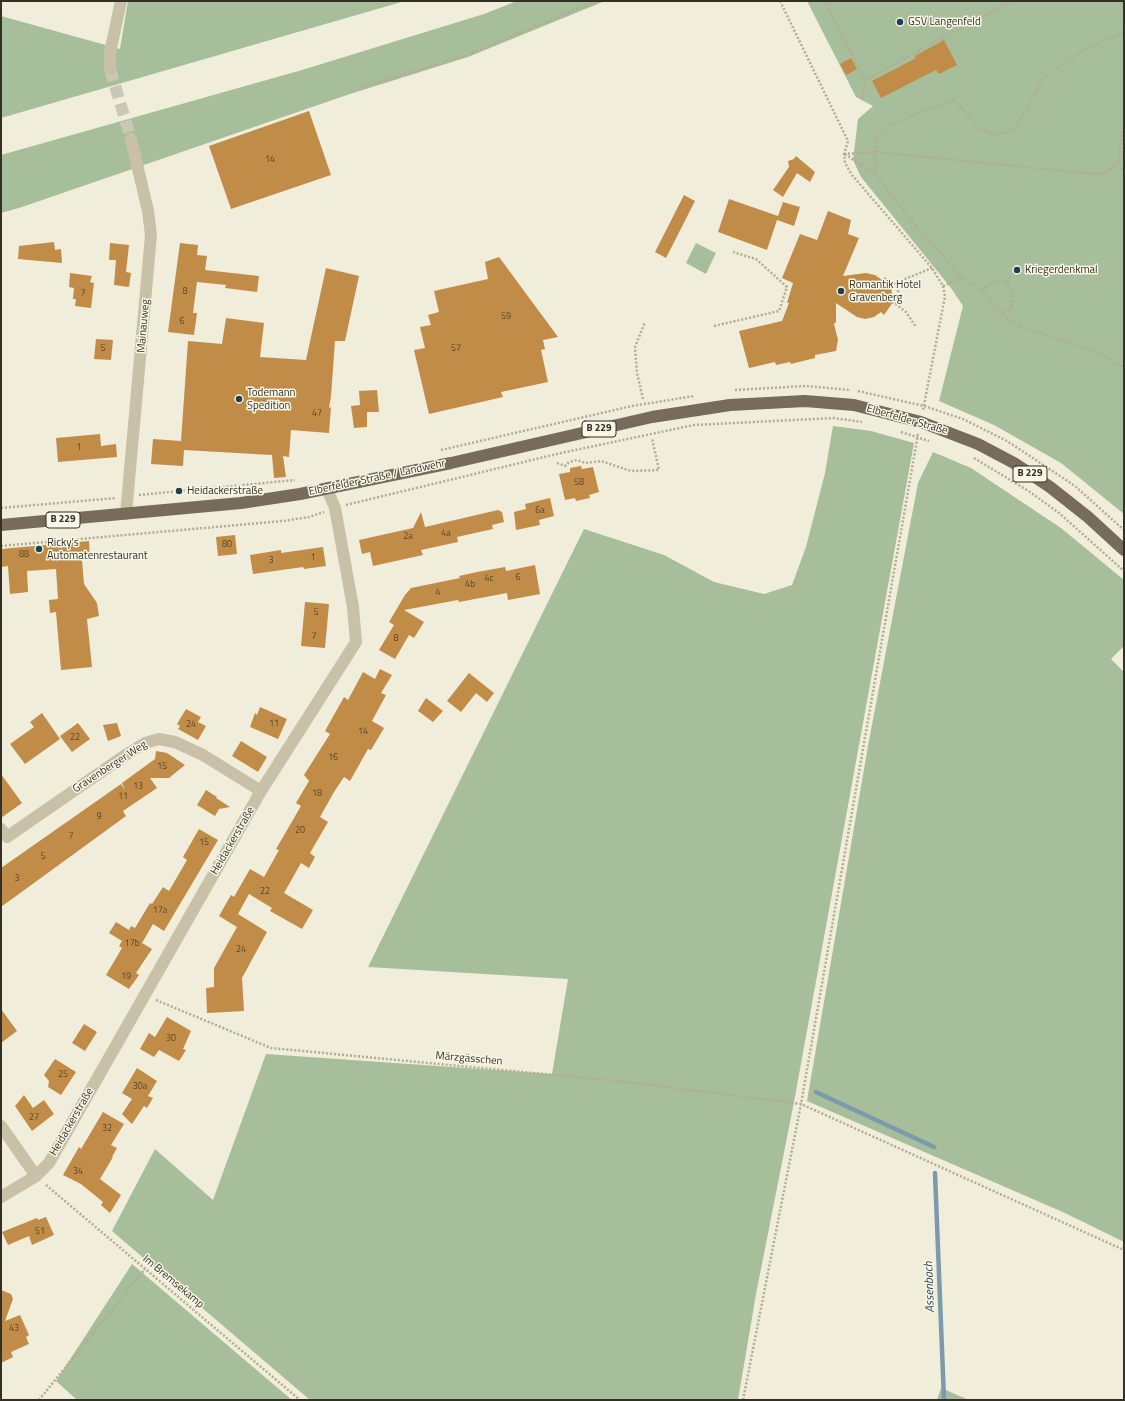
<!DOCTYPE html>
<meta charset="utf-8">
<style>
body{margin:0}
#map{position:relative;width:1125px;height:1401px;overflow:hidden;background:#f0edda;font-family:"Titillium Web",sans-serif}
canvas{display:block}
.frame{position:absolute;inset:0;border:2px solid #343027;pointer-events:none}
</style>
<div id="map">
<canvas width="1125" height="1401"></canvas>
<div class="frame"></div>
</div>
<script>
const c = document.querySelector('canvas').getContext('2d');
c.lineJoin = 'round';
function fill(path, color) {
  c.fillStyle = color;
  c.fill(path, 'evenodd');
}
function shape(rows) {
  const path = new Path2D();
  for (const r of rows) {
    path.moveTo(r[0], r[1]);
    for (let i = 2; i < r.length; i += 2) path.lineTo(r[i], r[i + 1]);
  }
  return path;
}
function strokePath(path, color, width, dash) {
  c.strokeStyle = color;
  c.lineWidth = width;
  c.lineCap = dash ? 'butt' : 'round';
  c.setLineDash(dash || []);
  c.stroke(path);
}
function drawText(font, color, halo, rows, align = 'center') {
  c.font = font + ' "Titillium Web",sans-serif';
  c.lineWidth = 3;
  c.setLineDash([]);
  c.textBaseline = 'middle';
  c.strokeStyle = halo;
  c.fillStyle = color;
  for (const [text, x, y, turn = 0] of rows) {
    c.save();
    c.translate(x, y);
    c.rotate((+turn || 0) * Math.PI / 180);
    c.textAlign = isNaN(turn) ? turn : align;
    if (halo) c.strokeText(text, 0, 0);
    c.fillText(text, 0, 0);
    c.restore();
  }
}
const green = shape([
 [128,1,405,1,1,118,1,16,120,49],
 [517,1,605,1,468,57,347,95,22,207,1,213,1,155,302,70,484,14],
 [807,1,1124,1,1124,514,1061,463,994,425,939,401,963,306,951,288,861,177,853,160,858,119,873,106,856,97],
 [696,243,716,253,706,274,686,263],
 [833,426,871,431,914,443,794,1102,756,1294,738,1400,310,1400,112,1231,155,1149,213,1200,266,1054,552,1074,568,979,368,967,584,529,664,555,714,582,764,594,792,585,806,547,825,473],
 [933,452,971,468,1061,528,1124,580,1124,646,1111,659,1124,672,1124,1242,1065,1213,807,1101,868,746,918,483],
 [132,1264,266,1378,292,1400,77,1400,56,1381],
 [941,1388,969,1400,937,1400]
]);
const stream = shape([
 [816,1092,934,1147],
 [935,1173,944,1400]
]);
const building = shape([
 [944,40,957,65,939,74,936,70,881,98,872,81,916,58,915,56],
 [851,58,857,69,846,75,840,64],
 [309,111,331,175,231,209,209,146],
 [796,156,815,172,810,182,797,173,783,197,773,190,789,167,788,161,794,159],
 [684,195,695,201,666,258,655,252],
 [729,199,778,216,783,202,800,207,794,226,777,220,767,250,718,232],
 [828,211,851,220,848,234,859,238,843,276,866,273,875,275,882,280,885,277,891,286,893,302,884,315,881,312,874,317,865,319,857,317,836,303,836,322,834,324,838,340,836,351,815,355,815,358,791,364,790,362,776,365,775,362,749,368,739,331,782,321,789,303,787,303,793,283,782,278,800,234,817,240],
 [54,242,55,250,61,249,62,263,18,259,19,246],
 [110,243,129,245,126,272,131,273,129,287,114,285,116,260,109,260],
 [180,243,198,245,197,255,207,256,205,270,259,276,257,292,225,288,226,285,197,282,193,313,197,313,194,335,168,332],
 [499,257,558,337,543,340,545,349,541,350,548,382,501,392,503,397,429,414,414,350,425,348,420,327,431,325,428,315,439,312,434,291,488,279,485,262],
 [326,268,359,276,345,341,335,341,331,396,329,408,331,407,329,433,291,430,289,457,283,456,286,477,274,478,272,455,184,450,183,466,151,464,153,439,181,441,188,341,222,344,226,318,264,323,260,357,306,360],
 [70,273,92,276,90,282,94,283,91,308,75,306,76,299,73,299,74,288,69,287],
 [96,339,113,340,111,360,94,359],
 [377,390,379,412,367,412,367,427,354,428,351,406,360,405,359,391],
 [100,434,101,446,116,444,117,457,58,462,56,438],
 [581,466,582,469,593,467,599,492,589,495,590,498,576,501,575,498,565,500,559,474,570,472,570,468],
 [550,498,554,516,539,520,540,525,516,530,514,512,526,509,525,504],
 [498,510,502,512,504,522,492,525,493,529,457,537,458,542,421,550,423,555,373,566,370,552,362,554,359,540,413,528,421,512,425,527],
 [235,535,237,554,218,556,216,537],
 [89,541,90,560,82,560,84,584,97,603,99,616,87,619,92,667,61,670,56,612,50,613,49,600,58,599,56,569,27,571,28,592,10,594,8,566,1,567,1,549],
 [323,547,326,566,304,569,303,567,253,574,250,555,281,550,281,553],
 [535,565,540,594,508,600,507,593,459,602,458,600,404,610,424,622,414,638,409,635,395,659,379,650,394,625,389,622,405,595,411,588,460,578,459,576,477,572,505,567,506,571],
 [305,602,329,604,325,648,301,646],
 [380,669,392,675,381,693,386,695,372,721,384,728,371,750,368,749,350,781,344,777,334,792,320,817,328,822,310,853,315,857,309,868,301,863,284,893,313,910,302,929,270,911,272,908,249,894,238,914,267,932,242,978,244,1011,207,1013,206,988,214,987,214,968,237,927,219,916,231,895,234,897,250,869,264,877,279,850,276,849,301,806,296,803,309,781,304,775,330,734,325,731,344,697,348,700,363,672,375,679],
 [469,673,494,693,487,702,476,693,461,712,447,701],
 [426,698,443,711,433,722,418,711],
 [260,707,287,719,278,739,250,727,255,713,257,715],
 [186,709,201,717,198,722,206,726,198,740,178,729,180,726,177,724],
 [42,713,60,739,25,764,10,744,34,727,30,722],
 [78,723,90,739,72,752,60,736],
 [117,723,121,736,108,741,103,725],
 [241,741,267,757,258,772,232,756],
 [156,751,167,753,185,765,169,778,150,778,157,788,123,811,126,816,1,907,1,868,121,784,125,790,122,783,155,759],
 [1,774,22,803,1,818],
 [206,790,217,797,216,798,230,807,219,809,215,816,197,805],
 [199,829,218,840,164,931,153,924,142,943,152,949,136,973,139,975,129,989,106,975,122,948,119,946,122,941,109,933,116,922,129,930,131,926,135,928,150,903,152,904,163,887,169,891,187,860,183,857],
 [1,1009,17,1031,1,1043],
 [167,1017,191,1031,183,1049,186,1050,179,1061,159,1050,154,1057,140,1049,149,1033,155,1037],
 [84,1024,97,1032,85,1051,72,1043],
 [55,1059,76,1072,61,1095,48,1087,49,1081,44,1075],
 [137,1068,157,1081,148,1096,153,1098,147,1108,144,1106,132,1124,122,1114,132,1099,122,1093],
 [24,1095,33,1108,44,1100,54,1114,32,1131,15,1106],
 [103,1112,124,1124,111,1145,117,1148,112,1157,113,1157,100,1179,121,1195,110,1213,101,1205,103,1202,81,1184,63,1175,79,1147,81,1149],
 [46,1217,54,1235,32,1245,29,1236,8,1245,2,1232,37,1218,38,1220],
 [1,1290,11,1294,13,1299,5,1321,20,1315,29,1335,26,1337,29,1344,11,1352,13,1357,1,1363]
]);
const streetTunnel = shape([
 [110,69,131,139]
]);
const path = shape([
 [780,1,848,141,844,154,845,163,852,175,932,268,943,286,945,296,942,312,923,410],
 [825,1,865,80,862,100],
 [1124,32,1085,49,1042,79,1025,112,1013,131,995,135,980,128,954,100,890,124,876,137,875,152,876,175,910,219,962,278,981,290,1009,320,1020,326,1096,351,1124,368],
 [865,80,1011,1],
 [358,88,465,56,596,1],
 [844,154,875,152,1095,174,1104,173,1114,167,1124,170],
 [845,154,876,175],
 [1114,167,1119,161,1121,136,1124,127],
 [1007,282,1010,277],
 [943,286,962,278],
 [981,290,995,281,1007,282,1013,295,1013,301,1011,307,1004,314],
 [888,301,896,304,906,312,916,327],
 [896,304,898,291,895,283,932,268],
 [714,326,779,311,787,287,756,259,733,252],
 [735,390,806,386,851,390],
 [858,391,924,406,963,419,1007,441,1075,486,1124,530],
 [643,399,637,373,635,347,645,322],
 [901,432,929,441],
 [441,450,632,406,694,396],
 [974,458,1030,492,1059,513,1124,571],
 [557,463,565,466,569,462,577,460,585,463,601,461,631,471,659,470,652,438],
 [139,495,295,480],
 [346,505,561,453,694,425,834,418,862,422],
 [1,508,116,498],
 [1,546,283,521,309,517,324,512],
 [156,1000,271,1048,628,1082,801,1104,1124,1250],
 [46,1185,300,1400],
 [39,1400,145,1269],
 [743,1400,801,1104,918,434]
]);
const street = shape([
 [110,69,110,53,121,1],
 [126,514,151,235,148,211,131,139],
 [1,829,7,837,127,754,145,743,159,739,175,742,203,755,261,791],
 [1,1126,36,1176],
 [1,1197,36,1176,49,1163,261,791,356,642,353,607,335,508,327,489]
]);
const primary = shape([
 [1,525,241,503,300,494,451,463,652,417,730,405,805,401,854,405,921,422,978,444,1014,463,1050,487,1088,517,1124,550]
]);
const markers = [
 [900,22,4,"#1f3f54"],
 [1017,270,4,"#1f3f54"],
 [841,291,4,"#1f3f54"],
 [239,399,4,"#1f3f54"],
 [179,491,4,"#1f3f54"],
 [39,549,4,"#1f3f54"]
];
const numberNames = [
 ["14",270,160],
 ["8",185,292],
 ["7",83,294],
 ["59",506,317],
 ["6",182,322],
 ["5",103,349],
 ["57",456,349],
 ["47",317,414],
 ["1",79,448],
 ["58",579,483],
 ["6a",540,511],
 ["4a",446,534],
 ["2a",408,537],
 ["80",227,545],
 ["88",24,555],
 ["1",313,558],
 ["3",271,561],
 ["6",518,578],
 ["4c",489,579],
 ["4b",470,585],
 ["4",438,593],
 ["5",316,613],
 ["7",314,637],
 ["8",396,639],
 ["11",274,724],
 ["24",191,725],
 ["14",363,732],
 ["22",75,738],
 ["16",333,758],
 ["15",162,767],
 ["13",138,787],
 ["18",317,794],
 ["11",123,797],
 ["9",99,817],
 ["20",300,831],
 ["7",71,837],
 ["15",204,843],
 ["5",43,857],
 ["3",17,879],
 ["22",265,892],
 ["17a",160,911],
 ["17b",132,944],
 ["24",241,950],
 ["19",126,977],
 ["30",171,1039],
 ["25",63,1075],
 ["30a",140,1087],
 ["27",34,1118],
 ["32",107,1129],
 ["34",78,1172],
 ["51",40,1232],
 ["43",14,1329]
];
const shields = [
 [599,429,34],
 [1030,474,34],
 [63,520,34]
];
const shieldNames = [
 ["B 229",599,429],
 ["B 229",1030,474],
 ["B 229",63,520]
];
const poiNames = [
 ["GSV Langenfeld",908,22],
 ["Kriegerdenkmal",1025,270],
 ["Romantik Hotel",849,285],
 ["Gravenberg",849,298],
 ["Todemann",247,393],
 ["Spedition",247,406],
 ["Heidackerstraße",187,491],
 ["Ricky's",47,543],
 ["Automatenrestaurant",47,556]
];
const streetNames = [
 ["Mainauweg",144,326,-85],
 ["Elberfelder Straße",907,420,16],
 ["Elberfelder Straße / Landwehr",377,478,-12],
 ["Gravenberger Weg",110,767,-33],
 ["Heidackerstraße",233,841,-60],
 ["Märzgässchen",469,1059,5],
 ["Heidackerstraße",72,1122,-60],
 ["Im Bremsekamp",173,1282,40]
];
const waterNames = [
 ["Assenbach",930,1287,-92]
];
fill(green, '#a7be9b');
strokePath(stream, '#7b9aac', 4.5);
fill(building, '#c08c48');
strokePath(streetTunnel, '#cac7b6', 12, [12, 6]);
strokePath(path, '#b3ab91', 2.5, [2, 2]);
strokePath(street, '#c8c0a7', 12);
strokePath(primary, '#766c59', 12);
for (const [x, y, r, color] of markers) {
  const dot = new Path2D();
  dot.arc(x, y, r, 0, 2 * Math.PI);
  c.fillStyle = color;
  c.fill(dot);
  strokePath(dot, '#f8f6e6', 1.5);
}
drawText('9px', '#57472f', null, numberNames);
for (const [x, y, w] of shields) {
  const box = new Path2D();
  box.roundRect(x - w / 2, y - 8, w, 16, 3);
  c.fillStyle = '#f8f6e6';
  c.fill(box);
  strokePath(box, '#343027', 1);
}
drawText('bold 10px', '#343027', null, shieldNames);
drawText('11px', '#343027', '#f8f6e6', poiNames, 'left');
drawText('11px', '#343027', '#f8f6e6', streetNames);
drawText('italic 12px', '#1f3f54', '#f8f6e6', waterNames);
</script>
